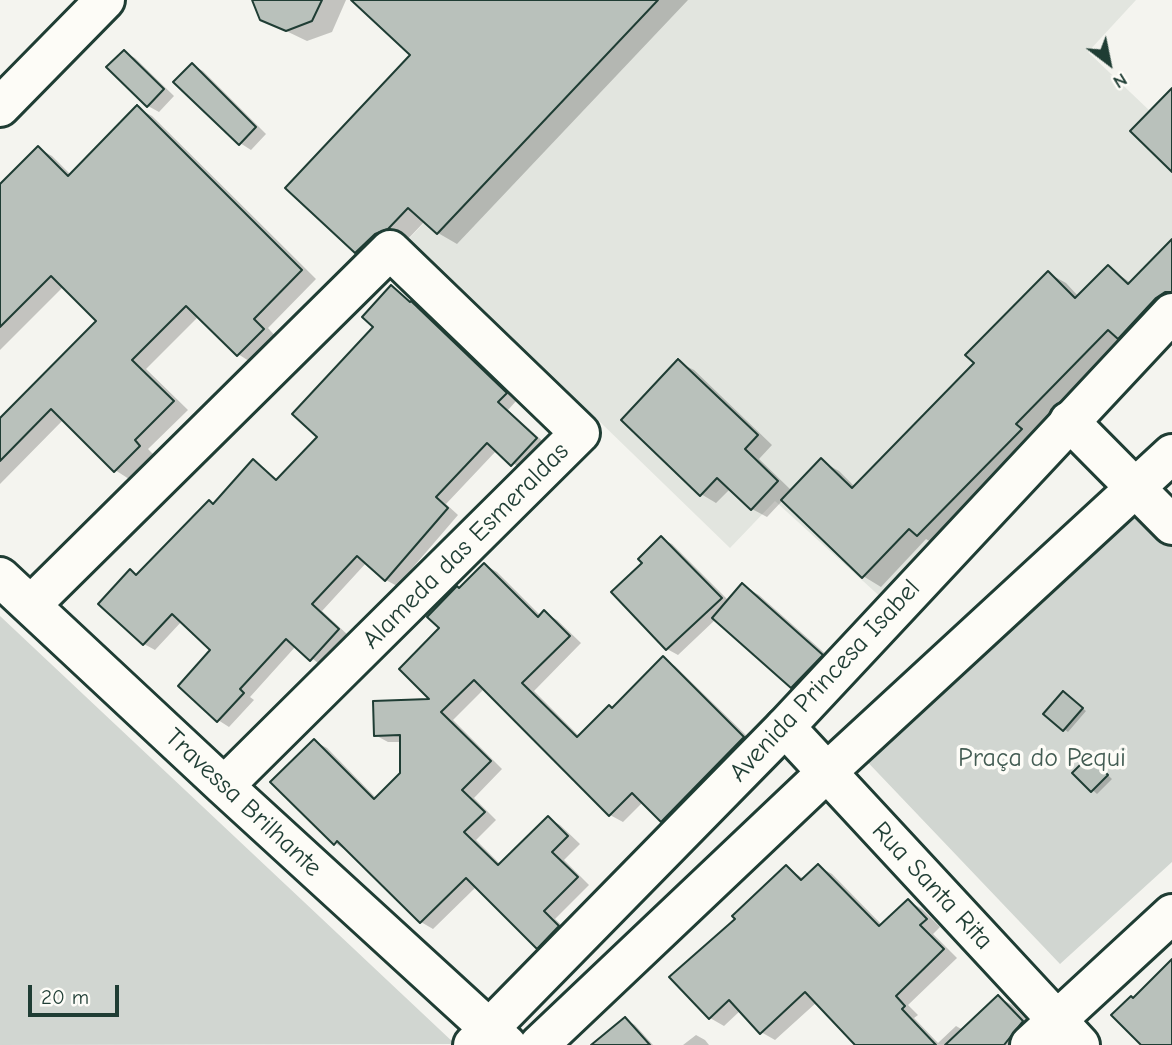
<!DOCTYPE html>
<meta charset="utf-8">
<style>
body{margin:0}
#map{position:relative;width:1172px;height:1045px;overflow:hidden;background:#f4f4ef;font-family:"Comic Neue",sans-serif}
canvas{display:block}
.north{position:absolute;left:1074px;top:28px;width:70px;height:70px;-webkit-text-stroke:5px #fdfcf7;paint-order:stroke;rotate:148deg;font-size:19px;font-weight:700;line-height:28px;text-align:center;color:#1f3d34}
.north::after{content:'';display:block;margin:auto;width:24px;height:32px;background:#1f3d34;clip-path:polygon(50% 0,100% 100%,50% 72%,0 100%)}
.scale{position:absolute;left:28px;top:985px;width:91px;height:32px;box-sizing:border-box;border:4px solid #1f3d34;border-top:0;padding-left:9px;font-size:21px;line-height:24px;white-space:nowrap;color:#1f3d34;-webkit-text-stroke:5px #fdfcf7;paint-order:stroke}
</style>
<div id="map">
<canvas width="1172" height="1045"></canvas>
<div class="north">N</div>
<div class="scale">20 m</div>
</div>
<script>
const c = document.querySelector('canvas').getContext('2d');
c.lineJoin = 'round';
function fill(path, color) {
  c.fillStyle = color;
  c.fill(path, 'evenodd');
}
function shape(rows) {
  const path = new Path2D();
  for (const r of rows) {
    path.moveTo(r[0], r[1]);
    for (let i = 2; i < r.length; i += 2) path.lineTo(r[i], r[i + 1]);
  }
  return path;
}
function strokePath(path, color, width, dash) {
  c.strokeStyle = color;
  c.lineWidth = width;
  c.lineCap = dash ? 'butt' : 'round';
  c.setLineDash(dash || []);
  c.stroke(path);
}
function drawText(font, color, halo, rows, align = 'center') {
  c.font = font + ' "Comic Neue",sans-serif';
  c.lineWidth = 7;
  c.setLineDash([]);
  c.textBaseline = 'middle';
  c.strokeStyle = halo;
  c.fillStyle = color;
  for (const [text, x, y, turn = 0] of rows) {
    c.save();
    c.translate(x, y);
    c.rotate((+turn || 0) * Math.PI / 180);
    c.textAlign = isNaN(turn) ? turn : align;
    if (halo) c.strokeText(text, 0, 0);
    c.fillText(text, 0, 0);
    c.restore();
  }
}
const built = shape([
 [635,0,1136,0,1088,52,1172,132,1172,295,885,601,775,501,730,548,599,421,406,242]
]);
const green = shape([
 [1134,499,1172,540,1172,862,1060,964,858,752],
 [0,616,455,1044,0,1045]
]);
const shadow = shape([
 [254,0,346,0,332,32,307,41,261,19],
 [353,0,688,0,457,244,438,233,425,221,408,239,395,245,376,263,356,252,287,188,412,55],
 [124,52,135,58,174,96,159,112,148,106],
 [192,65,203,71,266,134,251,150,240,143],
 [137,108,152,116,316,279,268,328,277,338,252,363,238,354,199,316,146,369,188,410,148,449,154,455,129,479,115,470,64,419,0,484,0,421,99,321,64,286,0,350,0,186,38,148,52,156,71,175],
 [1172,241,1172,310,936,545,926,539,881,587,863,576,783,500,767,517,752,509,730,489,716,503,701,494,678,362,694,370,772,445,759,459,792,491,821,461,839,471,855,487,976,363,1048,273,1066,283,1079,297,1108,267,1131,283],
 [391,288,422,309,517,400,508,410,547,445,523,471,497,450,446,504,458,515,397,586,386,580,367,562,322,611,349,636,322,666,296,646,250,697,254,700,229,727,218,720,213,650,182,621,155,650,144,644,131,572,138,576,214,505,254,461,278,480,319,437,375,327],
 [661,538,672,544,729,601,743,586,759,595,838,665,809,696,792,687,716,619,678,655,667,649,644,563],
 [485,565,497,572,541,616,545,613,557,620,581,643,534,691,580,737,613,709,663,659,675,666,756,745,675,828,662,821,643,802,623,822,610,815,485,688,453,720,502,769,474,798,496,820,476,840,501,865,548,818,560,825,580,844,564,860,589,885,555,919,571,934,550,955,538,948,476,887,433,929,421,922,347,851,335,843,314,741,327,748,377,799,402,773,401,742,388,742,375,735,433,701,442,628,460,589],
 [1068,696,1086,711,1068,732,1064,729],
 [1090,758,1112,779,1097,794,1074,773],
 [818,866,832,874,882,925,908,901,922,909,940,927,933,934,957,958,908,1005,918,1015,914,1018,938,1043,956,1026,963,1030,998,997,1012,1005,1036,1030,1024,1045,859,1045,817,1002,775,1040,761,1032,741,1010,724,1026,710,1018,738,919,786,867,804,879],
 [625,1019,635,1025,653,1045,619,1045],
 [696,1035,705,1040,709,1045,683,1045]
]);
const building = shape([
 [252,0,322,0,312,21,286,31,260,20,252,0],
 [351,0,658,0,437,234,408,208,388,229,375,234,355,253,285,188,410,55,351,0],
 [124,50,164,89,147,107,106,67,124,50],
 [192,63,256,127,239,145,173,82,192,63],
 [1172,88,1172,172,1130,131,1172,88],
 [137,105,302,270,254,319,264,329,237,356,186,306,132,360,174,401,135,440,140,446,114,472,51,409,0,461,0,418,96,321,51,276,0,327,0,184,38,146,68,176,137,105],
 [1172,239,1172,292,1165,292,1156,298,1118,339,1108,330,1016,424,1022,429,917,536,909,529,862,578,781,500,821,458,852,488,974,363,965,355,1048,271,1075,298,1108,265,1128,284,1172,239],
 [391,285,410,302,411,301,507,393,498,402,537,438,511,466,487,443,436,497,448,508,385,581,357,556,312,604,339,629,310,661,286,639,240,689,244,693,217,722,178,686,210,650,172,614,143,645,98,604,130,569,136,575,209,500,213,504,253,459,276,480,317,437,292,414,373,327,362,317,391,285],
 [678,359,758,435,745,449,778,481,751,510,717,478,700,496,621,420,678,359],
 [661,536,722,598,666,650,611,592,642,563,638,559,661,536],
 [484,563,538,617,544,610,570,636,522,683,577,737,609,705,612,708,663,656,744,737,661,822,632,793,609,816,474,680,441,712,491,761,462,790,485,812,464,832,498,865,548,816,568,836,552,852,578,877,544,911,559,926,537,949,466,878,420,923,337,841,334,845,270,782,314,739,374,799,400,773,400,735,374,736,373,701,429,699,399,669,439,628,427,617,457,586,459,588,484,563],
 [742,583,823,655,791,688,712,618,742,583],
 [1063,691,1083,708,1063,731,1043,714,1063,691],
 [1089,756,1108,775,1091,792,1072,773,1089,756],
 [818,864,879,926,908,899,927,919,920,925,944,949,896,996,905,1006,902,1009,936,1045,855,1045,805,992,760,1034,729,1000,709,1019,669,977,735,919,732,916,786,865,801,880,818,864],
 [1172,959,1172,1045,1141,1045,1111,1015,1131,996,1133,998,1172,959],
 [998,995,1023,1021,1004,1045,945,1045,998,995],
 [625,1017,650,1045,591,1045,625,1017]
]);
const minor = shape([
 [0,107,105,0],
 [1069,421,1172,525],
 [0,577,224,786,507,1045],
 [31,605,390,250,580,433,224,786],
 [785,727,1080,1045],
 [1030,1045,1172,914]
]);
const major = shape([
 [473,1045,785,727,1172,313],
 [539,1045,827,772,1172,454]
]);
const streetNames = [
 ["Alameda das Esmeraldas",466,546,-45],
 ["Avenida Princesa Isabel",825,681,-47],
 ["Travessa Brilhante",243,803,43],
 ["Rua Santa Rita",932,886,47]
];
const parkNames = [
 ["Praça do Pequi",1042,759]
];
fill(built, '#e2e5df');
fill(green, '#d1d6d1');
fill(shadow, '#0003');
fill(building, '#b9c1bb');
strokePath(building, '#1f3d34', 2);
strokePath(minor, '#1f3d34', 44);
strokePath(major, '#1f3d34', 44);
strokePath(minor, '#fdfcf7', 38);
strokePath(major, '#fdfcf7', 38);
drawText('26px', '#1f3d34', '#fdfcf7', streetNames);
drawText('26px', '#435c53', '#fdfcf7', parkNames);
</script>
